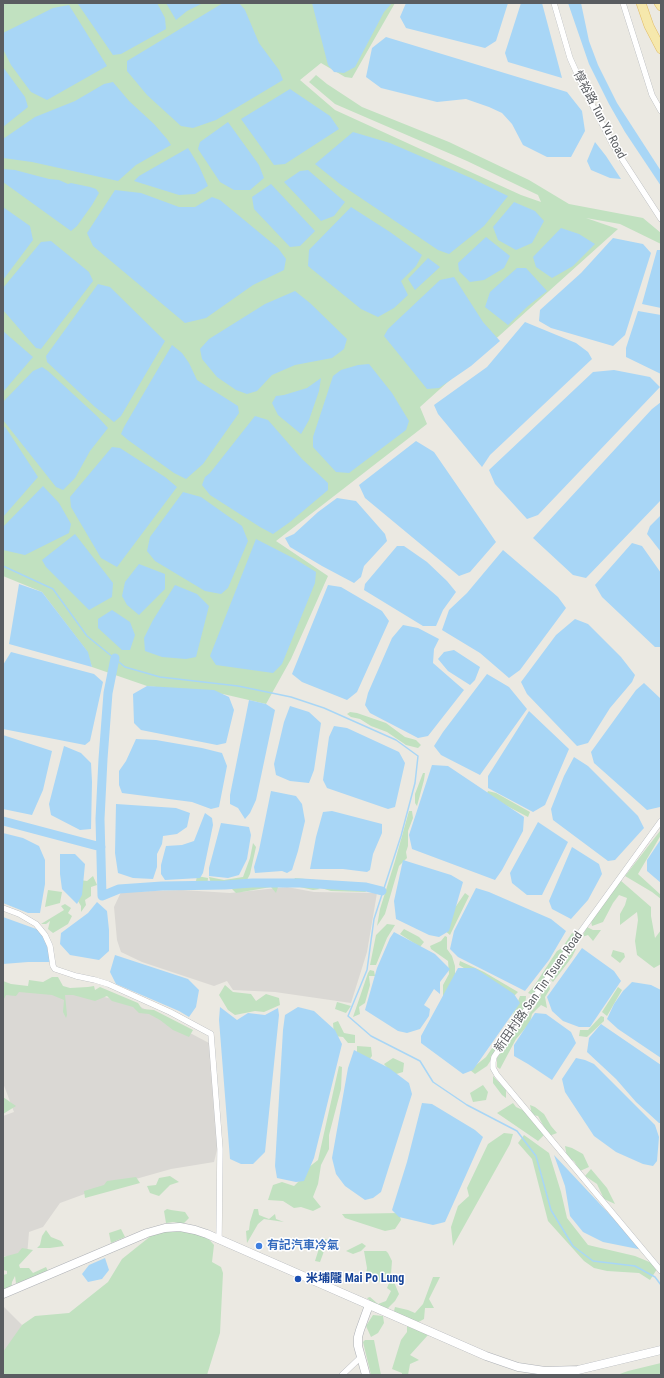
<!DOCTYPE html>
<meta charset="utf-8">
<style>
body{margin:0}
#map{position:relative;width:664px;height:1378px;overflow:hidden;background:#ebe9e2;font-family:"Roboto Condensed",sans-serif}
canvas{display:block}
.frame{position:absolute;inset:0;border:4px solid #5a5d61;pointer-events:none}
</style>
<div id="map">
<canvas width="664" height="1378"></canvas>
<div class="frame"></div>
</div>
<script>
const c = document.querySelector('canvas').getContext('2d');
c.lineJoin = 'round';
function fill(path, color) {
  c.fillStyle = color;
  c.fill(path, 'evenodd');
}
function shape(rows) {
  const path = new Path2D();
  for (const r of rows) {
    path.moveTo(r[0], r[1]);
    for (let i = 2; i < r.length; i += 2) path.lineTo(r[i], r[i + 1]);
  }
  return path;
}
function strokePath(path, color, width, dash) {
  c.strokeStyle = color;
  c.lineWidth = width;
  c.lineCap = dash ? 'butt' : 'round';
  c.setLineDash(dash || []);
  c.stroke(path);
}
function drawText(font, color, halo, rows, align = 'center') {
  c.font = font + ' "Roboto Condensed","Noto Sans SC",sans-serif';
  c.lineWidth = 3;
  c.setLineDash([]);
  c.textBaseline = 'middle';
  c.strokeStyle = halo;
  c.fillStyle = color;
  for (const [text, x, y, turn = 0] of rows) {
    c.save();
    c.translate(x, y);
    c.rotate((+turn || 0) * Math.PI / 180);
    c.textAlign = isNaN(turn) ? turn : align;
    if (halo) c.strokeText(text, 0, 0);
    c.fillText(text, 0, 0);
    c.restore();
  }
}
const industrial = shape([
 [287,887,314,892,377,893,367,952,351,1003,275,992,233,990,227,981,214,986,142,962,121,952,117,940,114,907,121,892,182,890,230,893],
 [3,991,84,992,137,1005,209,1043,218,1146,214,1162,171,1169,90,1192,60,1203,43,1227,29,1232,27,1256,3,1256,3,1116,14,1112,3,1083],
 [3,1306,22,1325,12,1347,3,1353]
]);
const green = shape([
 [3,3,395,3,352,78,345,77,321,63,300,80,335,110,521,195,541,202,538,195,467,161,335,104,309,82,316,75,327,84,362,107,449,142,529,180,569,204,643,218,661,233,661,244,620,224,586,218,618,229,420,407,427,424,276,541,328,576,291,659,266,704,223,694,147,686,92,667,86,650,42,592,3,576],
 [350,712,357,713,386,723,405,737,416,740,421,745,418,748,406,745,387,732,371,726,360,719,351,717,347,714],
 [423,773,425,773,424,780,417,806,415,803,415,794],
 [488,791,496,793,530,812,528,817,486,795],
 [409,811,412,811,413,818,408,831,408,846,406,852,407,858,399,866,385,914,377,926,380,909,395,861],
 [660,831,661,835,638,874,661,895,661,899,652,892,625,876],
 [253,843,256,847,250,874,247,880,244,879,242,882,233,881,219,888,212,887,209,877,224,880,243,877,250,858],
 [93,876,97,885,91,887,91,896,85,900,86,905,81,912,81,906,73,893,80,880,87,881],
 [197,876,208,878,207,888,203,889,188,888,185,883,196,881],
 [295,878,315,880,316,887,320,889,313,890,291,885],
 [620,880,651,907,651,916,655,938,661,930,661,964,654,968,637,955,635,941,638,920,637,912,620,925,620,914,625,905,627,898,619,895,613,903,603,922,592,926,591,921],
 [281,881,284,886,278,887,276,893,271,887,236,893,232,889,239,886,273,885],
 [330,887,359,888,365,890,366,892,331,891,321,888],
 [48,890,62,892,60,903,45,907],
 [465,893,469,896,450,935,444,930,452,912],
 [65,904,71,908,68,913,72,916,68,924,53,933,48,929,50,921,46,924,41,924,64,910,61,906],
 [387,924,395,925,387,938,376,965,370,965,376,935],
 [587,927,593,930,601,930,593,941,588,935,582,937],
 [404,929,419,937,424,942,420,947,400,934],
 [572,933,576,935,533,995,528,993,534,986,557,951,562,948],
 [445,936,447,937,447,949,452,956,455,966,455,983,443,1000,443,985,449,974,448,961,431,949,430,946,441,941],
 [572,949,576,949,572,957,553,982,551,980,560,968],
 [613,950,624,953,625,957,620,963,611,956],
 [460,961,484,972,518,992,512,998,459,965],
 [370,970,374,971,375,976,369,976,370,985,365,1003,359,1007,360,1014,353,1017,368,973],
 [52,977,58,977,63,986,70,988,88,987,94,986,95,990,100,987,138,1003,142,1009,154,1010,193,1030,189,1037,173,1030,160,1020,149,1014,139,1013,133,1007,112,1001,107,996,95,1001,73,995,65,995,67,1015,66,1018,63,1012,64,1000,52,995,19,992,16,996,6,995,3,1001,3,981,11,984,28,986,29,980,43,982],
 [547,983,549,984,550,989,545,997,547,1008,541,1005,532,1014,530,1023,516,1039,500,1069,497,1067,497,1058,521,1023,535,1007],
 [225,985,233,992,251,994,256,1001,266,994,279,998,280,1005,264,1012,255,1011,235,1015,228,1010,219,995],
 [618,987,622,990,607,1016,602,1012],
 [520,996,526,996,525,1009,487,1066,475,1074,470,1070,486,1057,510,1022],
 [337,1002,351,1006,346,1013,335,1009],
 [601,1016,604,1017,604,1021,587,1037,579,1036,580,1030,588,1030],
 [338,1021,344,1033,355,1035,355,1043,348,1043,343,1037,334,1036,333,1023],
 [357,1046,371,1047,372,1056,368,1061,357,1058],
 [393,1058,404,1063,403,1072,393,1075,384,1064],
 [339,1066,342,1067,341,1089,329,1135,329,1149,321,1165,318,1184,313,1197,321,1207,313,1211,301,1207,294,1208,283,1201,268,1200,273,1185,282,1182,294,1186,303,1177,304,1171,318,1160],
 [493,1076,506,1090,506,1098,502,1095,493,1083],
 [483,1085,488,1092,486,1100,473,1102,470,1093],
 [3,1097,16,1106,3,1114],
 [513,1103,516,1107,527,1112,545,1134,538,1141,497,1113],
 [530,1105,535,1107,544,1114,551,1126,557,1133,549,1136,538,1116,532,1115],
 [504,1133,513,1134,510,1144,453,1246,451,1227,458,1206,469,1196,467,1188,488,1144],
 [524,1135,549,1153,561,1192,567,1218,588,1245,635,1256,659,1266,650,1280,639,1273,607,1271,594,1268,584,1261,548,1221,532,1159,518,1143],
 [565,1146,572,1148,583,1154,589,1167,580,1171,574,1161,567,1157],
 [591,1169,607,1188,615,1204,604,1199,597,1184,585,1176],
 [170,1176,179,1182,170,1185,159,1196,150,1193,147,1186,156,1185,159,1178],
 [136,1177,140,1183,85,1198,84,1191,104,1185,107,1181],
 [167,1209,171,1210,185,1212,189,1218,183,1224,174,1222,166,1223,164,1211],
 [254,1209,258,1209,259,1215,269,1219,275,1214,276,1219,284,1222,264,1219,258,1224,247,1243,246,1231,249,1230,250,1222],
 [399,1213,401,1220,395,1229,385,1231,345,1218,342,1214],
 [121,1229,125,1237,111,1243,109,1233],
 [46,1230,51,1237,61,1241,64,1246,50,1248,37,1248,40,1245,42,1236],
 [166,1231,188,1231,207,1237,214,1245,212,1262,221,1267,223,1273,220,1333,207,1375,3,1375,3,1352,22,1325,35,1316,69,1313,108,1282,122,1259,152,1235],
 [322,1239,327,1239,323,1254,320,1262,315,1261],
 [362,1243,366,1246,361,1251,353,1254,346,1251],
 [22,1248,33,1250,19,1265,20,1268,29,1268,33,1273,46,1267,49,1273,31,1281,16,1283,15,1276,12,1282,11,1290,3,1293,3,1275,7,1274,7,1271,3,1270,3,1257,18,1253],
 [364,1251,386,1251,388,1253,392,1261,391,1274,381,1283,371,1276,365,1281,367,1268],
 [433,1277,440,1277,429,1299,434,1308,425,1308,424,1319,415,1324,393,1315,395,1307,408,1310,415,1313,423,1304],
 [391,1278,394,1282,399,1294,395,1301,385,1311,379,1309,367,1298,370,1297,378,1304,386,1301,391,1291,387,1288],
 [373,1315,383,1316,384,1323,378,1333,371,1337,366,1326],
 [407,1326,428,1335,410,1355,419,1360,410,1364,408,1375,402,1375,402,1373,392,1369,401,1340,407,1332],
 [365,1340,374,1340,381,1375,371,1375,363,1342],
 [661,1363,661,1375,617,1375,628,1371]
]);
const water = shape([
 [79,3,157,3,165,18,166,29,121,54,113,55,78,4],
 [166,3,203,3,187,11,176,20],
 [223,3,239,3,245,10,259,43,279,70,283,80,216,120,193,128,181,126,147,95,127,71,127,61],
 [312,3,392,3,384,12,355,67,344,73,334,72,328,65],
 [406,3,508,3,496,41,485,48,406,28,400,17],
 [521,3,542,3,562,78,508,62,505,53],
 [568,3,581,3,589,41,598,65,617,103,661,171,661,186,625,132,609,104,589,64],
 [69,5,107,66,47,100,31,92,11,65,3,49,3,33,53,8],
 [386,37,567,92,582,111,585,131,571,157,547,157,523,145,512,124,502,113,489,107,466,99,437,102,381,88,366,77,372,48],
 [3,67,25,97,28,107,3,127],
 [113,82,129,101,154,124,167,139,171,145,136,165,118,181,32,162,3,158,3,139,35,117,75,101,104,84],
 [290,89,330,116,339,129,285,164,274,165,241,119],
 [228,122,259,165,264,178,250,190,234,190,220,182,198,149,200,142],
 [353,132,390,143,471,178,508,196,484,226,449,254,438,250,340,184,315,164],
 [595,142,606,156,621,179,610,178,591,170,587,161],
 [188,148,199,166,208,186,195,194,179,195,134,181,139,176],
 [3,169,15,170,49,179,59,180,68,184,71,183,90,187,96,189,99,193,92,205,77,226,71,231,3,182],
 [308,170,345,202,334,216,321,221,284,182,300,171],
 [271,184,315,231,300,246,290,247,254,209,252,197],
 [115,190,141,193,179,207,195,207,212,197,220,200,278,248,286,259,284,270,253,285,206,318,185,323,93,246,87,233],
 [514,202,535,211,544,221,532,243,516,250,498,240,493,227],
 [3,207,30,226,33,240,3,280],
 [351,207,390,232,422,255,416,266,401,281,408,295,394,308,378,317,361,309,308,266,309,250],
 [561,228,579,234,595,244,573,266,552,278,536,267,533,257],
 [486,237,510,256,504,268,484,280,470,282,459,271,458,263],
 [613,238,643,244,651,253,625,335,613,346,551,328,539,321,540,310,581,273],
 [51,241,89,272,93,281,41,349,36,348,3,310,3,288,41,242],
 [657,250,661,250,661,308,642,304],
 [428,258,440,267,415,290,408,279],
 [517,268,526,268,547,291,528,306,508,325,485,307,490,292],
 [454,277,483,322,500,341,471,366,439,388,427,389,384,336,388,329,440,280],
 [98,284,110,287,165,341,121,416,114,422,95,407,47,362,46,356],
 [295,291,310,303,347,339,344,349,332,358,295,365,272,375,257,391,247,394,236,390,217,377,202,359,200,349,209,339,265,304],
 [638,311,661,315,661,374,626,357,626,348],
 [525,322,576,343,588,352,592,359,490,455,482,467,438,414,434,405,487,367],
 [3,331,33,357,3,392],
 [172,345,182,353,189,363,197,380,238,406,239,413,203,464,186,479,174,473,128,440,121,434,124,427],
 [369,364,392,393,409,421,406,430,349,473,336,472,313,447,313,437,333,376,341,370,358,365],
 [42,367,48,371,98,417,108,428,90,451,75,478,63,490,56,487,3,420,3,402,33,371],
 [614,370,650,377,660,387,538,515,527,519,495,484,489,470,593,372],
 [321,378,319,391,309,420,301,434,278,415,272,403,276,396,284,395,307,388],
 [661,402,661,500,586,578,573,575,533,538,652,409],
 [255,416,268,420,302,459,328,483,328,490,290,522,273,534,260,527,210,495,202,485,205,477,210,473],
 [3,426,6,428,38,477,3,517],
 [416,441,434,452,496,542,470,572,459,576,365,498,359,485],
 [112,447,120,448,165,477,177,487,117,567,101,558,71,507,70,497],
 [43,486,59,503,71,524,69,533,25,555,3,550,3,527],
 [183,492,201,497,242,526,248,541,228,588,221,594,205,591,155,561,147,551,150,537],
 [337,498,356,501,385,534,387,541,364,566,361,577,354,583,322,566,290,547,285,538,294,534,318,512],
 [661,515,661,552,647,534,650,526],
 [75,534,113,583,112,597,89,610,46,567,42,560],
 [256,539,295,559,316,572,315,583,282,664,273,673,216,665,210,656],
 [632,543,642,546,661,573,661,647,655,647,602,597,595,585],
 [397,546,404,546,427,562,447,581,456,592,443,610,436,626,423,626,364,590,365,584],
 [503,550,558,597,566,608,520,670,509,678,480,653,442,630,449,610,467,593],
 [139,564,165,574,165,589,139,615,127,605,122,596,125,582],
 [19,584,42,592,88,652,92,667,9,644],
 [175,585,197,594,209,606,196,657,186,659,162,657,145,651,144,638,153,620],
 [328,585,341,587,382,611,389,621,357,692,347,700,302,682,292,674],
 [112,610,130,622,135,635,130,650,122,650,98,628,98,619],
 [575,619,588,624,621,657,635,675,632,682,610,708,588,743,577,746,527,694,521,682,556,635],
 [403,625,418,628,439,639,434,649,433,663,464,690,428,736,418,738,370,713,365,705,368,693,392,638],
 [454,650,480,667,475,680,470,685,448,671,438,659,444,652],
 [11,652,94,674,103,682,90,741,85,745,3,729,3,665],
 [487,674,509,687,527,709,480,775,441,755,434,746,443,732],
 [644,683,661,699,661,806,660,807,647,810,594,763,591,752,636,690],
 [147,686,214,690,229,697,234,710,226,743,217,745,141,730,134,723,133,694],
 [249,700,266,704,275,710,256,800,250,813,245,819,238,808,230,804,230,795],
 [290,706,309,712,321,723,314,770,309,783,290,781,276,775,274,764,284,722],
 [529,711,569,749,545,805,533,812,488,788,488,776],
 [334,726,347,728,399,752,405,763,395,807,388,809,327,788,323,780,329,737],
 [3,735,52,751,43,790,32,815,3,809],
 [136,739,156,740,202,748,222,753,227,766,219,807,211,809,192,802,122,793,119,785,119,771,126,761],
 [64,746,81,753,91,763,92,782,91,829,80,830,51,815,49,804],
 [574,757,588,766,638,816,644,828,615,860,608,861,553,820,551,809,564,776],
 [432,765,448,766,524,817,523,831,502,870,495,880,412,849,409,835],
 [271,791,296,796,302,804,305,821,298,851,292,870,287,873,282,871,255,873,254,867,259,850],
 [116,804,176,808,190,813,187,827,177,834,163,836,162,844,157,854,157,867,153,879,133,878,118,873,115,853],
 [332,811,382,824,382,833,373,854,370,870,367,872,343,869,310,869,316,837,323,812],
 [205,813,212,818,213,825,203,873,200,878,165,880,161,874,161,865,166,846,182,845,194,841],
 [538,822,568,842,542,895,527,895,512,883,510,873],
 [221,823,249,827,251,835,247,859,239,875,228,878,209,876,209,868],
 [3,833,23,838,39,846,45,860,45,884,40,913,28,913,3,903],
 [661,839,661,883,647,871,647,860],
 [572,847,599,864,602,874,588,900,571,919,552,909,549,901],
 [60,854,75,854,85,864,82,895,77,904,62,889,60,874],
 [403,860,451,875,463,882,449,931,439,937,429,935,396,919,394,901],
 [476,888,489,892,551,919,566,931,549,960,525,991,458,957,450,949,454,931],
 [97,902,107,911,109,930,109,951,99,960,70,955,60,944,61,933,88,913],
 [3,917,39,930,53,949,51,962,28,962,3,964],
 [394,932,435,954,450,969,440,982,440,994,434,989,424,1005,430,1009,429,1016,420,1029,407,1033,398,1031,365,1010,377,968,390,938],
 [582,948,614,971,621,981,590,1027,579,1027,563,1021,552,1011,547,997],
 [115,955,188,979,199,990,196,1007,189,1017,179,1011,116,984,110,972],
 [458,968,475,968,514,994,520,1003,473,1070,463,1074,421,1043,421,1036],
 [632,982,651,985,661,990,661,1058,618,1029,607,1019,614,1004,623,991],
 [220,1007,237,1020,248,1013,265,1015,278,1008,279,1015,265,1152,253,1164,241,1164,230,1159,219,1020],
 [298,1007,314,1011,335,1030,342,1044,314,1158,304,1181,296,1182,277,1178,275,1166,283,1030,285,1015],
 [535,1013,546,1014,571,1032,576,1043,552,1080,528,1064,514,1056,514,1045],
 [601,1024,661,1065,661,1123,659,1123,636,1102,616,1079,587,1052,589,1038],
 [354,1050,389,1068,409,1083,412,1094,381,1192,373,1198,365,1200,345,1186,336,1174,332,1158,348,1068],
 [576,1058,585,1060,594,1064,655,1125,659,1137,657,1161,653,1166,643,1164,616,1152,594,1136,565,1092,562,1079],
 [422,1103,432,1104,475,1130,483,1137,445,1222,433,1225,399,1217,392,1210,407,1162],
 [554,1155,643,1250,603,1242,583,1232,570,1216,565,1186],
 [105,1258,109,1270,102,1279,88,1282,82,1274,89,1265]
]);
const stream = shape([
 [3,566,53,589,87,636,125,667,160,677,238,686,291,697,324,708,396,740,418,756,415,783,401,836,374,919,367,970,348,1016,371,1036,420,1061,433,1082,467,1105,517,1131,536,1156,551,1210,573,1246,593,1261,635,1266,655,1277,661,1285]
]);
const river = shape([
 [115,658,108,693,103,759,100,819,102,896,119,889,162,886,225,885,252,883,302,883,366,887,382,891],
 [3,821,101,847]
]);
const street = shape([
 [554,3,570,58,584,89,613,145,661,219],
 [623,3,652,95,661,111],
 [661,821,553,970,494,1057,493,1062,493,1068,497,1075,661,1271],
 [3,908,19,914,36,924,45,935,50,946,53,966,55,969,76,976,95,980,108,984,170,1012,211,1034,220,1149,219,1239],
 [342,1375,361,1357]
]);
const secondary = shape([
 [3,1294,147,1233,165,1228,180,1227,195,1230,207,1234,486,1356,518,1367,545,1371,578,1370,661,1350],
 [366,1375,358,1346,358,1337,360,1330,369,1305]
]);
const primary = shape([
 [641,3,649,26,661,49],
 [659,3,661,6]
]);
const markers = [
 [259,1246,4,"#3f7fe0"],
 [298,1279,4,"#1a4fb4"]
];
const streetNames = [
 ["惇裕路 Tun Yu Road",599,115,62],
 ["新田村路 San Tin Tsuen Road",539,992,-55]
];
const shopNames = [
 ["有記汽車冷氣",267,1246]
];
const transitNames = [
 ["米埔隴 Mai Po Lung",306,1279]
];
fill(industrial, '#dad8d4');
fill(green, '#c1e1c0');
fill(water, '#a8d6f6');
strokePath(stream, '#a8d6f6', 1.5);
strokePath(river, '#a8d6f6', 9);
strokePath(street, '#afb2b6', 6);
strokePath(secondary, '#aeb1b6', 9);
strokePath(primary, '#e2bc64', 10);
strokePath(street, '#fff', 5.5);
strokePath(secondary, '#fff', 8);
strokePath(primary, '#f6e8ac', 9);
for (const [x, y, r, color] of markers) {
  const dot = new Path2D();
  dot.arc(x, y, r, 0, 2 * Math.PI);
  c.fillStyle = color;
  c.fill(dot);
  strokePath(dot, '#fff', 1.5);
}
drawText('12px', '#5a5d61', '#fff', streetNames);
drawText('bold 12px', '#366cbe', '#fff', shopNames, 'left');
drawText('bold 12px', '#164399', '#fff', transitNames, 'left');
</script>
